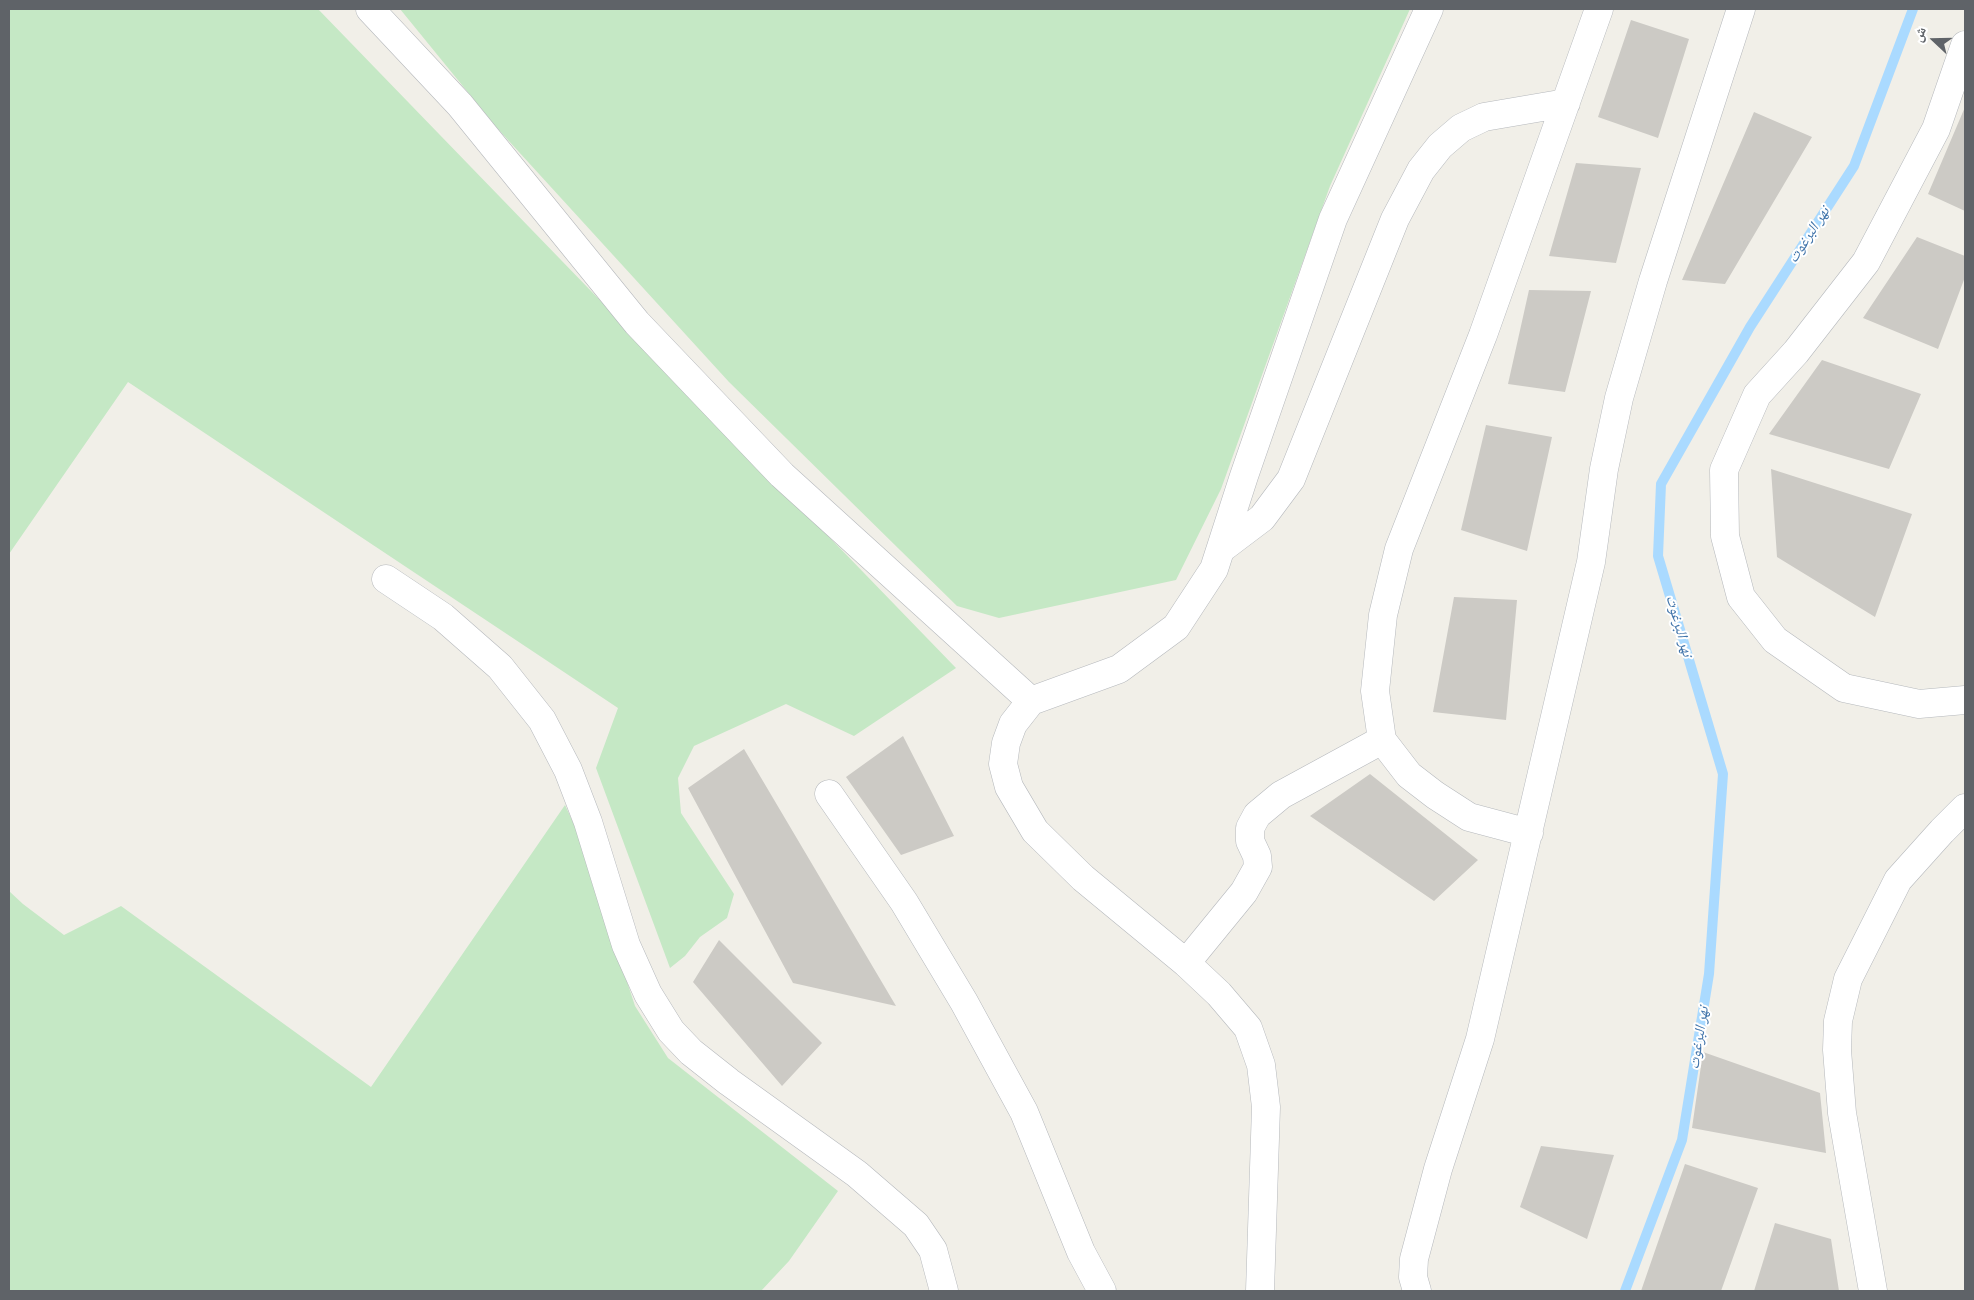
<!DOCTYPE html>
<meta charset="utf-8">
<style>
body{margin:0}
#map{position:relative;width:1974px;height:1300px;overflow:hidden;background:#f1efe8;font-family:"Fira Sans","Noto Naskh Arabic",sans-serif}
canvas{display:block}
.frame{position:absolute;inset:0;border:10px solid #5f6368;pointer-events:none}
.north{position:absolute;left:1909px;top:15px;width:50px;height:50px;-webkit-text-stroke:4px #fff;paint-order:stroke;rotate:291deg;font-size:14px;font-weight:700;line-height:20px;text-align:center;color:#5f6368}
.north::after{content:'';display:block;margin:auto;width:18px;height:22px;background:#5f6368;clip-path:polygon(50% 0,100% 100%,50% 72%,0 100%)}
</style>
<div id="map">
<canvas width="1974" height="1300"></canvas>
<div class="frame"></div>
<div class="north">ش</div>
</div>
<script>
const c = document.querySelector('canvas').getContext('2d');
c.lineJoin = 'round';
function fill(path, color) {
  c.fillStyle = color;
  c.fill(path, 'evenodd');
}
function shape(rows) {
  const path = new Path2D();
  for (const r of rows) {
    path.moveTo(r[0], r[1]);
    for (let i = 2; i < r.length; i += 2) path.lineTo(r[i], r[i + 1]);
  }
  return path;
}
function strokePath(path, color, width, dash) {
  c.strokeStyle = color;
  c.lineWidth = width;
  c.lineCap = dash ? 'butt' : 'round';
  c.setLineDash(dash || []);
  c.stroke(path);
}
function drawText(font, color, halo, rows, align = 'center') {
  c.font = font + ' "Fira Sans","Noto Naskh Arabic",sans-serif';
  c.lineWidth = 4;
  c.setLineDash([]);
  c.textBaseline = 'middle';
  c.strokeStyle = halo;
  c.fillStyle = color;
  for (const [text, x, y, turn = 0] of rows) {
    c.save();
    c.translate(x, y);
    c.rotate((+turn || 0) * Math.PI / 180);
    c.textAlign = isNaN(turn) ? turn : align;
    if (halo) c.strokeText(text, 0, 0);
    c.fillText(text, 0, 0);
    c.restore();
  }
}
const green = shape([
 [9,9,318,9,956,668,854,736,786,704,694,746,678,778,681,813,734,894,727,918,700,937,685,956,670,968,596,768,618,708,128,382,9,554],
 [400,9,1410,9,1330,186,1221,489,1176,580,999,618,957,606,729,382,497,128],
 [565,805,579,835,635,1006,668,1058,838,1191,789,1261,761,1291,9,1291,9,891,23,904,64,935,121,906,371,1087]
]);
const stream = shape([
 [1625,1291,1682,1140,1709,974,1723,774,1658,556,1661,484,1750,327,1854,166,1913,9]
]);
const building = shape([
 [1631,20,1689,39,1658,138,1598,117],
 [1965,107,1965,211,1928,194],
 [1754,112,1812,137,1725,284,1682,280],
 [1576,163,1641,168,1616,263,1549,256],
 [1917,237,1965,256,1965,277,1938,349,1863,318],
 [1529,290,1591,291,1565,392,1508,384],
 [1822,360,1921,394,1889,469,1769,434],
 [1486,425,1552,437,1527,551,1461,530],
 [1771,469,1912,514,1875,617,1777,557],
 [1454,597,1517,600,1506,720,1433,712],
 [903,736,954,836,901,855,846,777],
 [744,749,896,1006,793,983,688,788],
 [1370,774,1478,860,1434,901,1310,816],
 [719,940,822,1043,782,1086,693,982],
 [1703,1052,1820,1093,1826,1153,1692,1128],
 [1541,1146,1614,1155,1587,1239,1520,1207],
 [1685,1164,1758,1188,1721,1291,1641,1291],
 [1775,1223,1831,1239,1839,1291,1754,1291]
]);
const minor = shape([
 [370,9,460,105,637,323,782,475,1031,701],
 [1965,45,1936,129,1866,262,1796,352,1757,395,1724,470,1725,536,1741,597,1775,640,1844,688,1919,704,1965,700],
 [1221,549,1262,518,1291,479,1395,219,1421,170,1440,146,1461,128,1484,117,1566,103],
 [386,579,443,617,500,667,542,720,568,770,588,822,626,945,648,994,671,1031,691,1052,729,1082,857,1174,916,1225,933,1250,944,1291],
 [829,794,904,902,964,1002,1024,1112,1081,1252,1102,1291],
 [1529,833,1469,817,1435,795,1409,775,1382,740,1375,691,1383,615,1399,549,1483,335,1599,9],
 [1186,963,1244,892,1258,867,1257,856,1250,841,1250,828,1257,815,1281,795,1382,740],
 [1260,1291,1266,1107,1261,1065,1248,1028,1219,994,1186,963,1083,878,1035,831,1009,787,1003,764,1006,743,1013,724,1031,701,1119,669,1176,627,1214,569,1244,476,1333,219,1429,9],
 [1417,1291,1413,1277,1414,1259,1438,1169,1480,1039,1591,562,1604,469,1619,398,1653,281,1741,9],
 [1873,1291,1842,1113,1837,1050,1838,1021,1848,979,1898,880,1942,831,1965,808]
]);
const waterNames = [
 ["نهر البرغوت",1809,235,-57],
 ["نهر البرغوت",1679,626,74],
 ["نهر البرغوت",1699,1038,-81]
];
fill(green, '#c5e8c5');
strokePath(stream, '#aadaff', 10);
fill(building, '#cccac5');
strokePath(minor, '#b5b8bc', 29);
strokePath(minor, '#fff', 28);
drawText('italic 15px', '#4174aa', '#fff', waterNames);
</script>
